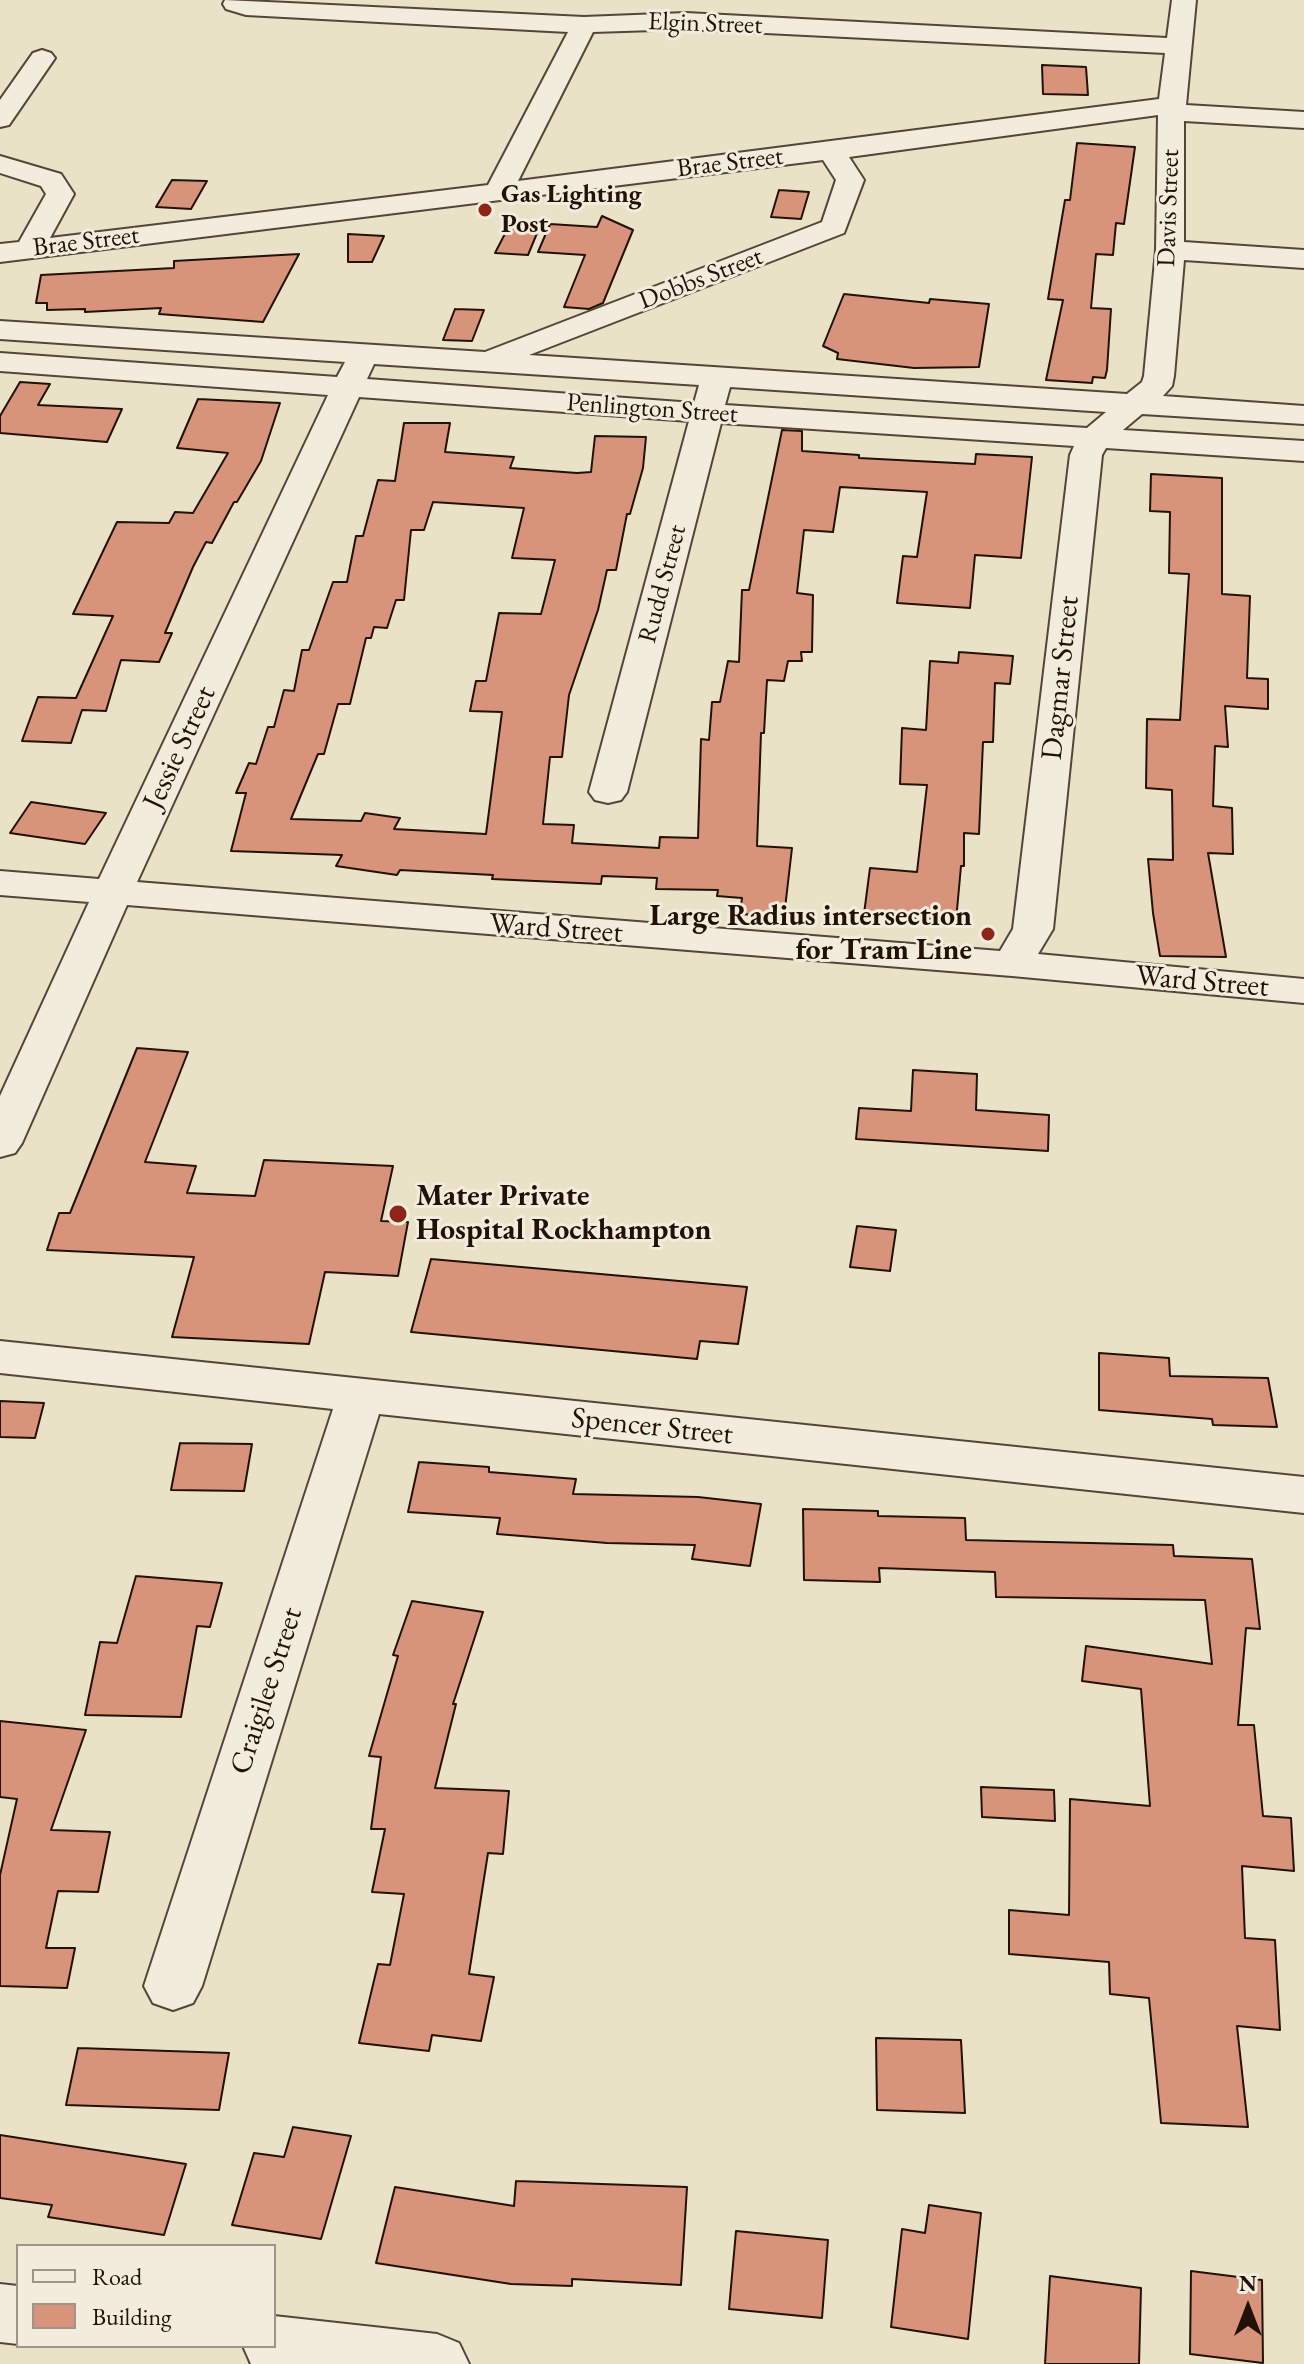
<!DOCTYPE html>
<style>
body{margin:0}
#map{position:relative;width:1304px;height:2364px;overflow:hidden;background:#eae2c7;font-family:"EB Garamond",serif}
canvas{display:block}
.legend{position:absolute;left:16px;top:2244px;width:260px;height:104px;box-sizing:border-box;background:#f1ecdb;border:2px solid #9f9487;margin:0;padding:10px 14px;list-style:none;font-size:24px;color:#231108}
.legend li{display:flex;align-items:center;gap:16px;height:40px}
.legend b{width:40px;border:2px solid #9f9487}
.north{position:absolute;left:1208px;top:2268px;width:80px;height:80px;-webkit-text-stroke:6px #f1ecdb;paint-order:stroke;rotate:0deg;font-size:22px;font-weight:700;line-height:32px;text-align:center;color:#231108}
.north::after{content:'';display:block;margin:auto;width:28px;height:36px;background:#231108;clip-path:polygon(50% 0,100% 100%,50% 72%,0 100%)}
</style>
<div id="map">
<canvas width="1304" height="2364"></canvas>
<ul class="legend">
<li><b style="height:10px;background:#f1ecdb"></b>Road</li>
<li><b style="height:22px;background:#d7947a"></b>Building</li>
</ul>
<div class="north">N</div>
</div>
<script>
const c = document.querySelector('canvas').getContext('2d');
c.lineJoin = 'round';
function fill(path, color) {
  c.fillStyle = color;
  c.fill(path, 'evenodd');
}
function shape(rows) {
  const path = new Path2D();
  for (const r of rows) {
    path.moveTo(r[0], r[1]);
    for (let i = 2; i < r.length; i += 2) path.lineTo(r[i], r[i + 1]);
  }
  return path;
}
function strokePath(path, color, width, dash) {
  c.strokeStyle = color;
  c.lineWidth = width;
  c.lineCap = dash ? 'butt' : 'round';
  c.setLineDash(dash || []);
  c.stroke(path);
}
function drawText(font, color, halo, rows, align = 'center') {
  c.font = font + ' "EB Garamond",serif';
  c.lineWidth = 6;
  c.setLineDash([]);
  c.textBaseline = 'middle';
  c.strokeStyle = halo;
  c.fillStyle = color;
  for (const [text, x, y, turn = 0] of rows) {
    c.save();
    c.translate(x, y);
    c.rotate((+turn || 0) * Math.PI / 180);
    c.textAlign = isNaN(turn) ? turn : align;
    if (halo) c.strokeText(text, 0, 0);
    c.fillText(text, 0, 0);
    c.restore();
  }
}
const building = shape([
 [1042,65,1086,67,1088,95,1043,94,1042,65],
 [1077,143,1135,147,1124,224,1116,223,1113,255,1096,254,1091,308,1111,309,1107,370,1105,378,1093,377,1092,383,1046,380,1063,300,1048,299,1065,200,1070,200,1077,143],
 [172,180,207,181,191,209,156,207,172,180],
 [779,190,809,192,801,219,771,217,779,190],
 [602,216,633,230,603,303,589,309,564,307,585,255,538,252,550,224,597,227,602,216],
 [510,224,540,226,528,255,495,253,510,224],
 [348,234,384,236,372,262,348,262,348,234],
 [299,254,263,322,159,314,161,308,85,312,85,309,47,310,47,303,36,303,41,275,174,268,174,261,299,254],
 [844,294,929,303,930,299,989,304,979,367,914,368,837,359,838,353,823,346,844,294],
 [455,309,484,310,472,341,443,340,455,309],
 [20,382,50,384,38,405,122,409,107,442,0,433,0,416,20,382],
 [198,399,280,403,261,461,237,502,234,502,212,543,206,542,193,567,165,633,172,633,159,662,121,660,106,711,82,710,71,743,22,741,38,697,76,698,113,616,73,614,117,522,169,523,175,512,193,513,228,453,177,448,198,399],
 [404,423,450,423,445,452,514,457,510,468,577,473,591,472,595,436,646,437,643,468,630,514,627,514,616,570,607,570,598,610,569,695,562,757,550,757,543,824,574,825,572,843,659,848,660,837,698,838,701,739,709,740,712,702,720,702,728,661,739,662,742,590,749,590,782,430,802,431,802,451,859,455,859,458,975,464,976,454,1032,457,1021,558,975,555,970,608,897,603,903,556,917,557,927,492,840,487,833,532,804,530,797,593,813,595,812,652,801,652,802,661,788,661,784,681,767,680,764,733,761,733,757,846,792,848,784,917,740,914,742,898,717,896,718,890,656,889,657,878,602,876,601,884,492,879,493,875,400,870,397,875,336,866,342,855,231,851,246,793,236,793,249,763,256,764,268,727,274,727,284,690,294,691,302,650,309,650,333,582,347,582,356,536,363,536,378,480,395,481,404,423],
 [433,502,524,508,512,558,555,560,541,614,499,613,486,681,476,681,470,711,502,712,486,834,394,829,400,818,365,813,361,821,291,819,318,754,324,754,338,704,350,704,366,638,371,638,374,627,387,628,396,600,404,600,411,530,424,530,433,502],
 [1151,474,1222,478,1222,594,1250,596,1247,678,1268,679,1268,709,1225,706,1228,747,1215,746,1213,806,1232,808,1233,854,1208,853,1226,957,1160,956,1153,913,1148,859,1173,860,1172,790,1146,788,1147,719,1180,720,1189,574,1169,573,1170,512,1150,511,1151,474],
 [959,652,1013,656,1010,684,995,683,993,742,983,742,979,834,964,833,964,866,961,866,956,921,864,914,870,868,917,872,927,785,900,784,902,728,926,730,930,661,958,663,959,652],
 [31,802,106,813,85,844,10,833,31,802],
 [137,1048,188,1052,145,1162,196,1166,187,1193,255,1196,264,1160,393,1166,381,1221,408,1222,398,1276,325,1272,309,1344,172,1337,194,1257,47,1250,59,1213,70,1213,137,1048],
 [913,1070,977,1074,976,1110,1049,1115,1048,1151,856,1139,859,1108,911,1111,913,1070],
 [857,1226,896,1230,890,1271,850,1267,857,1226],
 [431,1259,747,1287,738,1344,700,1341,697,1359,411,1332,431,1259],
 [1099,1353,1169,1358,1170,1376,1268,1378,1277,1427,1213,1425,1212,1419,1099,1410,1099,1353],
 [0,1401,44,1403,35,1438,0,1437,0,1401],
 [180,1443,252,1444,244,1491,171,1490,180,1443],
 [419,1462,489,1467,489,1472,576,1479,573,1494,698,1497,761,1504,750,1566,692,1559,695,1545,607,1543,497,1534,500,1518,408,1512,419,1462],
 [803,1509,878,1511,878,1516,965,1518,966,1540,1173,1545,1174,1556,1252,1559,1260,1629,1246,1628,1238,1725,1254,1725,1263,1816,1291,1818,1294,1871,1242,1866,1245,1938,1275,1940,1280,2030,1237,2026,1248,2127,1161,2123,1149,1998,1110,1994,1109,1962,1009,1954,1009,1910,1069,1915,1070,1799,1150,1806,1141,1689,1082,1681,1086,1646,1212,1664,1205,1600,996,1597,995,1572,879,1568,880,1582,804,1580,803,1509],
 [136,1576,222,1583,210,1627,197,1626,181,1717,85,1715,100,1642,117,1643,136,1576],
 [412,1601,483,1612,453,1704,456,1704,435,1788,509,1791,503,1854,488,1853,469,1974,494,1977,481,2041,432,2035,429,2051,359,2043,378,1964,390,1965,404,1894,372,1892,385,1829,371,1829,381,1757,369,1756,398,1656,393,1655,412,1601],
 [0,1721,86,1730,51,1830,110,1832,98,1892,58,1891,46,1948,75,1948,67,1988,0,1986,0,1875,17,1799,0,1797,0,1721],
 [981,1787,1054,1790,1055,1821,982,1817,981,1787],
 [876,2038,961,2040,965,2113,877,2110,876,2038],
 [78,2048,229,2053,219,2110,66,2105,78,2048],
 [293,2127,351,2136,321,2239,232,2225,254,2153,284,2157,293,2127],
 [0,2135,186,2164,164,2235,48,2217,52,2205,0,2198,0,2135],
 [516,2181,687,2187,681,2285,572,2279,572,2286,511,2284,376,2263,395,2187,514,2206,516,2181],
 [929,2205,981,2213,968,2339,891,2327,902,2229,925,2233,929,2205],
 [736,2231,828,2240,822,2318,729,2309,736,2231],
 [1191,2271,1262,2280,1263,2363,1190,2354,1191,2271],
 [1050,2276,1141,2288,1139,2364,1045,2364,1050,2276]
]);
const minor = shape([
 [225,0,584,17,686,13,1167,38,1172,0,1196,0,1186,105,1304,112,1304,128,1184,121,1184,242,1304,250,1304,268,1184,260,1174,376,1172,386,1163,396,1304,406,1304,424,1142,414,1123,430,1304,441,1304,461,1106,448,1102,455,1053,929,1038,954,1304,979,1304,1003,1012,976,127,905,22,1143,15,1153,0,1157,0,1096,89,902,0,895,0,871,99,879,328,395,0,371,0,353,337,377,345,362,0,339,0,321,485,352,822,222,836,180,823,160,0,262,0,244,19,242,46,194,41,186,0,173,0,156,61,174,74,194,50,238,488,185,568,32,246,15,226,9,223,4,225,0],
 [686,29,1165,53,1159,99,518,181,593,32,686,29],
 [1158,115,1156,250,1144,376,1142,382,1127,394,529,355,844,233,864,180,849,157,1158,115],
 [374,364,699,385,694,403,367,379,374,364],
 [730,387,1106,412,1087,428,725,405,730,387],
 [359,397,689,421,589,792,595,800,608,803,621,800,627,792,721,423,1074,446,1070,455,1013,929,1000,951,137,882,359,397],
 [42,50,51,53,55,58,9,125,0,127,0,100,33,53,42,50],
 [0,1341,1304,1477,1304,1513,379,1414,202,1986,193,2003,173,2010,153,2003,144,1986,333,1409,0,1373,0,1341],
 [0,2284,18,2286,18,2344,0,2342,0,2284],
 [274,2316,437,2334,459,2343,469,2364,251,2364,243,2346,274,2346,274,2316]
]);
const markers = [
 [485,210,8,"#8f2418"],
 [988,934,8,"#8f2418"],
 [398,1214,10,"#8f2418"]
];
const farStreetnames = [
 ["Elgin Street",705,24,2],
 ["Brae Street",730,163,-7],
 ["Davis Street",1169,208,-88],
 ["Brae Street",86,242,-7],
 ["Dobbs Street",701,279,-21],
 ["Penlington Street",652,409,4],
 ["Rudd Street",663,584,-75]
];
const farPoinames = [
 ["Gas Lighting",501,195],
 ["Post",501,225]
];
const streetNames = [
 ["Dagmar Street",1061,678,-84],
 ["Jessie Street",180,748,-65],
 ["Ward Street",556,929,4],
 ["Ward Street",1202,982,5],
 ["Spencer Street",652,1427,6],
 ["Craigilee Street",267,1691,-72]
];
const poiNames = [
 ["Large Radius intersection",972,917],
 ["for Tram Line",972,951],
 ["Mater Private",416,1197,"left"],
 ["Hospital Rockhampton",416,1231,"left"]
];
fill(building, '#d7947a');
strokePath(building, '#231108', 2);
strokePath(minor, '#554538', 4);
fill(minor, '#f1ecdb');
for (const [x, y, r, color] of markers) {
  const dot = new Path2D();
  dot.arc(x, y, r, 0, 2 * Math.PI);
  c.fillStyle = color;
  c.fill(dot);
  strokePath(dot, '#f1ecdb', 3);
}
drawText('26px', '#231108', '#f1ecdb', farStreetnames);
drawText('bold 26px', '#231108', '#f1ecdb', farPoinames, 'left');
drawText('30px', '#231108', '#f1ecdb', streetNames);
drawText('bold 30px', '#231108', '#f1ecdb', poiNames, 'right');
</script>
